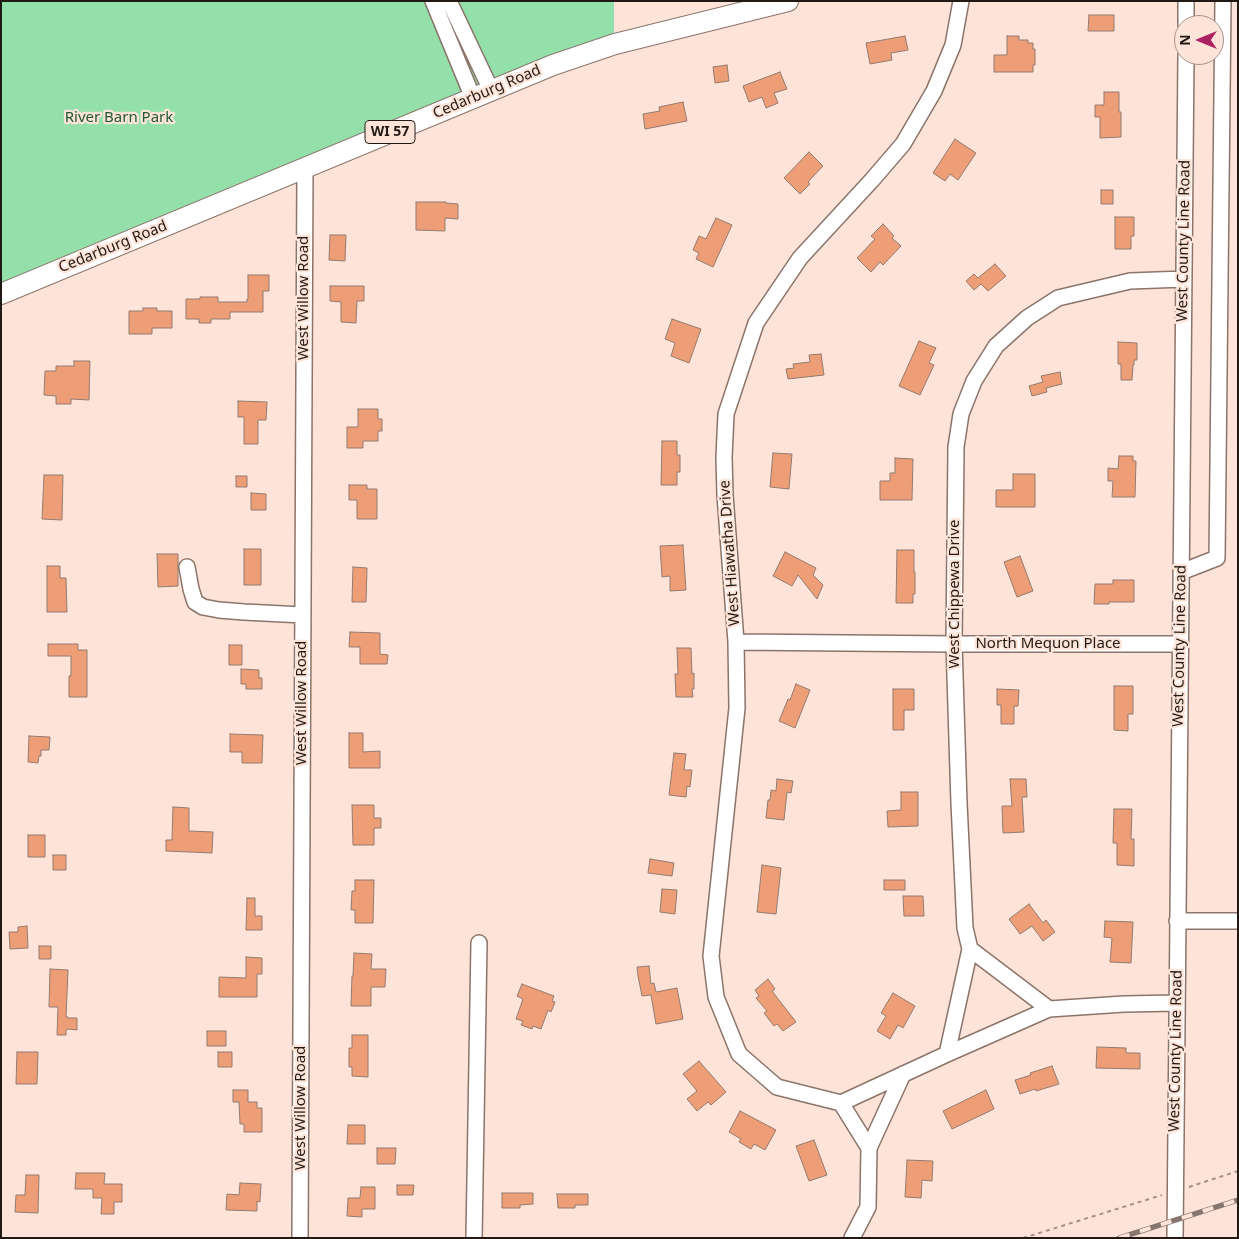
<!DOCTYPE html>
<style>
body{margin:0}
#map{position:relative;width:1239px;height:1239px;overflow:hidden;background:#fee4d8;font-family:"Noto Sans",sans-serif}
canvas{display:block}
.frame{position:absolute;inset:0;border:2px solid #221915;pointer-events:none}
.north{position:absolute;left:1174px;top:15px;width:50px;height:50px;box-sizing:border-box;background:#fee4d8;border:1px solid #a6938a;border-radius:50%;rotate:270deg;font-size:14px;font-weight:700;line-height:20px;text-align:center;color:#221915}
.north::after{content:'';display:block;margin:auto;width:18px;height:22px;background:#ab2061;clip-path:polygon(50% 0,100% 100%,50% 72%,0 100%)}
</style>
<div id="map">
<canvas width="1239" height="1239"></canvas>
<div class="frame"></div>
<div class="north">N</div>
</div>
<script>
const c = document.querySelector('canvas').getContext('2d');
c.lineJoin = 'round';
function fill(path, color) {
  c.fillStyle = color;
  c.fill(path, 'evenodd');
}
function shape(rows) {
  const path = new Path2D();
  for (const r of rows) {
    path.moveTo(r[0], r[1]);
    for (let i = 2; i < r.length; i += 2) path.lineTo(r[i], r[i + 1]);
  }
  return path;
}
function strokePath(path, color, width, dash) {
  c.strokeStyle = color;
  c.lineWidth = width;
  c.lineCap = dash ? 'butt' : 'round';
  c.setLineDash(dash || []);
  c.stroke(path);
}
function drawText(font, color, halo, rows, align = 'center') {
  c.font = font + ' "Noto Sans",sans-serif';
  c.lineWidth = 4.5;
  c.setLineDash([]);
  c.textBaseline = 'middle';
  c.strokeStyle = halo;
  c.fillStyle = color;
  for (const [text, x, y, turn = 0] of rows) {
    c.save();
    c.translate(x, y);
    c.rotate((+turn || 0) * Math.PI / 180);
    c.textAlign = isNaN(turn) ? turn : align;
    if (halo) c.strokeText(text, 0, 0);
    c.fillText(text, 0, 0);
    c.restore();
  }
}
const green = shape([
 [1,1,614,1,614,31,615,44,1,294]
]);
const building = shape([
 [1089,15,1114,15,1114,31,1088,31,1089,15],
 [905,36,908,50,891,53,892,60,870,64,866,43,905,36],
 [1007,36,1019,36,1019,40,1028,40,1028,43,1033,43,1033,49,1035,49,1035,65,1033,65,1033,72,994,72,994,55,1007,55,1007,36],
 [727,65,729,81,715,83,713,67,727,65],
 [780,72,787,89,774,93,778,103,766,108,762,97,749,102,743,86,780,72],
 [1104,92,1119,92,1119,112,1121,112,1121,137,1100,138,1100,117,1095,117,1095,105,1104,105,1104,92],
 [683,102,687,121,645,129,643,114,660,111,659,107,683,102],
 [955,139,976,153,958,180,950,174,945,181,933,173,955,139],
 [809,152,823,166,808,182,810,184,800,194,784,178,809,152],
 [1101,190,1113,190,1113,204,1101,204,1101,190],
 [416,202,446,202,446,203,458,204,458,219,445,218,445,231,416,230,416,202],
 [1115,217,1134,217,1134,236,1131,236,1131,249,1115,249,1115,217],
 [716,218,732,225,713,267,696,259,699,253,693,250,699,236,706,239,716,218],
 [883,224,894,236,892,238,901,246,883,265,880,262,871,272,857,258,875,239,871,236,883,224],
 [330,235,346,235,345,261,329,260,330,235],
 [995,264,1006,276,988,291,981,284,974,290,966,281,974,274,978,278,995,264],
 [248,275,269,275,269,291,263,291,263,312,230,312,230,319,211,319,211,323,199,323,199,319,186,319,186,299,200,299,200,297,218,297,218,302,247,302,247,299,248,299,248,275],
 [330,286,364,286,364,301,357,301,356,323,341,322,341,302,330,301,330,286],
 [143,308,157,308,157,311,172,311,172,328,152,328,152,334,129,334,129,311,143,311,143,308],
 [672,319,701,329,689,363,671,356,675,343,665,339,672,319],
 [919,341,936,348,929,363,934,365,920,395,899,386,919,341],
 [1118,342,1137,343,1137,360,1134,360,1134,365,1133,365,1132,380,1121,380,1121,364,1118,364,1118,342],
 [821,354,824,375,788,379,786,369,794,368,793,364,810,362,809,355,821,354],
 [74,361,90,361,89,400,71,399,71,404,56,404,56,396,44,395,45,371,56,371,56,366,74,366,74,361],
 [1060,372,1062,384,1046,388,1047,392,1032,396,1029,386,1043,382,1041,376,1060,372],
 [238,401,267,402,266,420,258,420,258,444,244,444,244,417,238,417,238,401],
 [358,409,378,409,378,419,382,419,382,431,378,431,378,441,363,441,363,448,347,448,347,427,358,427,358,409],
 [662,441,677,441,677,455,680,455,680,472,677,472,677,485,661,485,662,441],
 [773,453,792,454,789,489,770,487,773,453],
 [1119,456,1133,456,1133,461,1136,461,1135,497,1112,497,1113,481,1108,481,1108,468,1118,469,1119,456],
 [895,458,913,459,912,500,880,500,880,481,890,481,890,473,895,473,895,458],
 [1013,474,1035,474,1035,507,996,507,996,490,1013,490,1013,474],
 [44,475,63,475,62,520,42,519,44,475],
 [236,476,247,476,247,487,236,487,236,476],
 [349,485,367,485,367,489,377,489,377,519,357,519,357,500,349,500,349,485],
 [251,493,266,494,266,510,251,510,251,493],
 [683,545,686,590,670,591,670,576,662,577,660,546,683,545],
 [244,549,261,549,261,585,244,585,244,549],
 [897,550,914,550,914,572,915,572,915,594,913,594,913,603,896,603,897,550],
 [785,552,816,568,813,575,823,585,817,599,798,575,792,586,773,576,785,552],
 [157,554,178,554,178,586,158,587,157,554],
 [1020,556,1033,591,1017,597,1004,562,1020,556],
 [47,566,60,566,60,578,66,578,67,612,47,612,47,566],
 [353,567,367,568,366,602,352,602,353,567],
 [1113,580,1134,580,1134,602,1109,602,1109,604,1094,604,1095,584,1113,584,1113,580],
 [350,632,380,633,380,654,388,655,387,664,360,664,360,647,349,647,350,632],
 [48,644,78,644,78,650,87,650,87,697,69,697,69,676,71,676,71,656,48,656,48,644],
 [229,645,242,645,242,665,229,665,229,645],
 [677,648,691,648,692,674,694,673,694,689,692,689,693,697,676,697,675,674,678,674,677,648],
 [241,669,259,670,259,678,262,678,262,689,246,689,246,684,241,684,241,669],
 [796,684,810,690,795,728,779,721,788,699,790,700,796,684],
 [1114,686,1133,686,1133,714,1128,714,1128,731,1114,730,1114,686],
 [893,689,914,689,914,710,904,710,904,730,893,730,893,689],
 [997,689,1019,690,1018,706,1014,706,1014,724,1001,724,1001,705,997,705,997,689],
 [349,733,363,733,363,752,380,751,380,768,349,768,349,733],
 [230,734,263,735,262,763,242,763,242,752,230,752,230,734],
 [29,736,50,737,49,750,41,750,41,756,39,756,38,763,28,762,29,736],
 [674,753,686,754,684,770,692,770,690,787,687,786,686,797,669,795,674,753],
 [777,779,793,781,791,793,787,792,784,820,766,818,768,800,770,800,771,790,776,791,777,779],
 [1010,779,1026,779,1027,797,1022,797,1024,832,1003,833,1002,806,1012,806,1010,779],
 [901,792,918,792,918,826,888,827,887,811,901,810,901,792],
 [352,805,374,805,374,818,381,818,381,828,374,828,374,845,353,845,352,805],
 [173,807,189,808,189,831,213,832,212,853,166,851,166,840,172,840,173,807],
 [1114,809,1132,809,1131,839,1134,839,1134,866,1117,865,1117,843,1113,843,1114,809],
 [28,835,45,835,45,857,28,857,28,835],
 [53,855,66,855,66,870,53,870,53,855],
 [650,859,674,863,672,876,648,873,650,859],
 [762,865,781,868,776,914,757,912,762,865],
 [355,880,374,880,373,923,355,923,355,910,351,910,352,891,355,891,355,880],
 [884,880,905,880,905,890,884,890,884,880],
 [662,889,677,890,675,914,660,912,662,889],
 [903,896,923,896,924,916,904,916,903,896],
 [247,898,255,898,255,916,262,916,262,930,246,930,247,898],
 [1029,904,1043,923,1046,920,1055,932,1043,941,1032,926,1020,934,1009,919,1029,904],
 [1105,921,1133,922,1131,963,1110,962,1112,938,1104,937,1105,921],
 [27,926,28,948,10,949,9,932,18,932,18,927,27,926],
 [39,946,51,946,51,959,39,959,39,946],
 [354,953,372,954,371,969,386,969,385,987,371,987,371,1006,351,1006,352,976,353,976,354,953],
 [246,957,262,958,262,974,257,974,257,997,219,997,219,977,246,978,246,957],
 [649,966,651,984,654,983,656,992,677,988,683,1019,656,1024,651,995,642,996,638,976,637,967,649,966],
 [50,969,68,970,66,1017,68,1017,68,1018,77,1018,77,1030,68,1029,66,1030,66,1035,57,1035,58,1007,49,1007,50,969],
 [768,979,775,989,772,991,796,1022,783,1031,777,1024,774,1026,764,1013,767,1011,756,998,759,996,755,990,768,979],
 [522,984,554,996,552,1001,555,1002,551,1012,548,1010,541,1029,533,1026,532,1029,521,1025,523,1021,516,1019,523,999,517,996,522,984],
 [893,993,915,1006,903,1028,898,1025,890,1039,877,1031,886,1016,881,1013,893,993],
 [207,1031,226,1031,226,1046,207,1046,207,1031],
 [352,1035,368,1035,368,1077,352,1076,352,1067,349,1067,349,1048,352,1048,352,1035],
 [1097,1047,1126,1048,1126,1053,1140,1053,1140,1069,1096,1068,1097,1047],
 [17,1052,38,1052,37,1084,16,1084,17,1052],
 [218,1052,232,1052,232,1067,218,1067,218,1052],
 [699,1061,726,1092,711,1105,708,1102,697,1111,687,1099,697,1091,683,1074,699,1061],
 [1052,1066,1059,1084,1036,1091,1035,1089,1020,1094,1015,1080,1031,1075,1030,1073,1052,1066],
 [233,1090,248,1090,248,1102,257,1102,257,1108,262,1108,262,1132,244,1132,244,1124,240,1124,239,1102,233,1102,233,1090],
 [986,1090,994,1109,952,1129,943,1111,986,1090],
 [740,1111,776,1130,765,1150,754,1144,751,1149,739,1142,741,1139,729,1132,740,1111],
 [348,1125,365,1125,365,1144,347,1144,348,1125],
 [814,1140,827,1175,809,1181,796,1146,814,1140],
 [377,1148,396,1148,395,1164,377,1164,377,1148],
 [907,1160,933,1161,932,1181,922,1180,921,1198,905,1197,907,1160],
 [76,1173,105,1173,104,1184,122,1184,122,1202,114,1202,114,1214,101,1214,102,1198,93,1198,93,1189,75,1189,76,1173],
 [26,1175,39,1175,38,1213,15,1212,16,1195,25,1195,26,1175],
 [240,1183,261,1184,260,1202,257,1201,257,1211,226,1210,227,1194,239,1195,240,1183],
 [397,1185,414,1185,413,1195,397,1195,397,1185],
 [361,1187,375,1187,375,1209,362,1209,362,1217,347,1216,348,1198,360,1198,361,1187],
 [502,1193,533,1193,533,1204,520,1205,520,1208,502,1208,502,1193],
 [557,1194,588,1194,588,1205,575,1205,575,1208,558,1208,557,1194]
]);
const path = shape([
 [1189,1187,1238,1171],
 [1023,1238,1162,1195]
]);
const minor = shape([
 [433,1,473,98],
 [449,1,491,90],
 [1186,25,1186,1],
 [187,567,191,589,195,602,203,607,219,610,244,612,303,615],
 [1181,572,1217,558,1223,1],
 [736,642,954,644,1181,644],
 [1177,921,1238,921],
 [970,949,1049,1009],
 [947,1054,970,949,965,928,959,803,954,644,956,447,961,414,974,381,996,346,1027,318,1058,298,1130,281,1184,279],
 [841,1103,947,1054,1049,1009,1124,1004,1177,1003],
 [869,1148,841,1103,777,1087,739,1054,716,997,711,956,737,708,736,642,725,495,724,457,726,414,756,323,800,258,872,180,903,144,934,91,953,45,961,1],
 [300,1238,305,168],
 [474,1238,479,943],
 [852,1238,868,1207,869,1148,903,1074],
 [1175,1238,1186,55]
]);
const major = shape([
 [1,294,553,65,615,44,788,1]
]);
const rail = shape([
 [1119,1238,1238,1200]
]);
const shields = [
 [390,132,50]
];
const shieldNames = [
 ["WI 57",390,132]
];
const streetNames = [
 ["Cedarburg Road",487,92,-23],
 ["West County Line Road",1184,241,-89],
 ["Cedarburg Road",113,247,-22],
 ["West Willow Road",304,298,-90],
 ["West Hiawatha Drive",730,553,-94],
 ["West Chippewa Drive",955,594,-90],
 ["North Mequon Place",1048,644],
 ["West County Line Road",1180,646,-89],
 ["West Willow Road",302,703,-90],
 ["West County Line Road",1176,1051,-89],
 ["West Willow Road",301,1108,-90]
];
const parkNames = [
 ["River Barn Park",119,118]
];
fill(green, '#94e0aa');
fill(building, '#ee9e77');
strokePath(building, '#927b70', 1);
strokePath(minor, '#8b746a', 18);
strokePath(major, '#8b746a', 22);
strokePath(path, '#a39087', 2, [4, 4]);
strokePath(minor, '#fff', 15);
strokePath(major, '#fff', 20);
strokePath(rail, '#87766f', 5.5);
strokePath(rail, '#fee4d8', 4, [11]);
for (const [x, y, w] of shields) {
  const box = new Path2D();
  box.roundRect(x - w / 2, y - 11.5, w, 23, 4);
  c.fillStyle = '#fee4d8';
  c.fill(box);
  strokePath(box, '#221915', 1);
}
drawText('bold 14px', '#221915', null, shieldNames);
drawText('15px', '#221915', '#fee4d8', streetNames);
drawText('15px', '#205834', '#fee4d8', parkNames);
</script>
